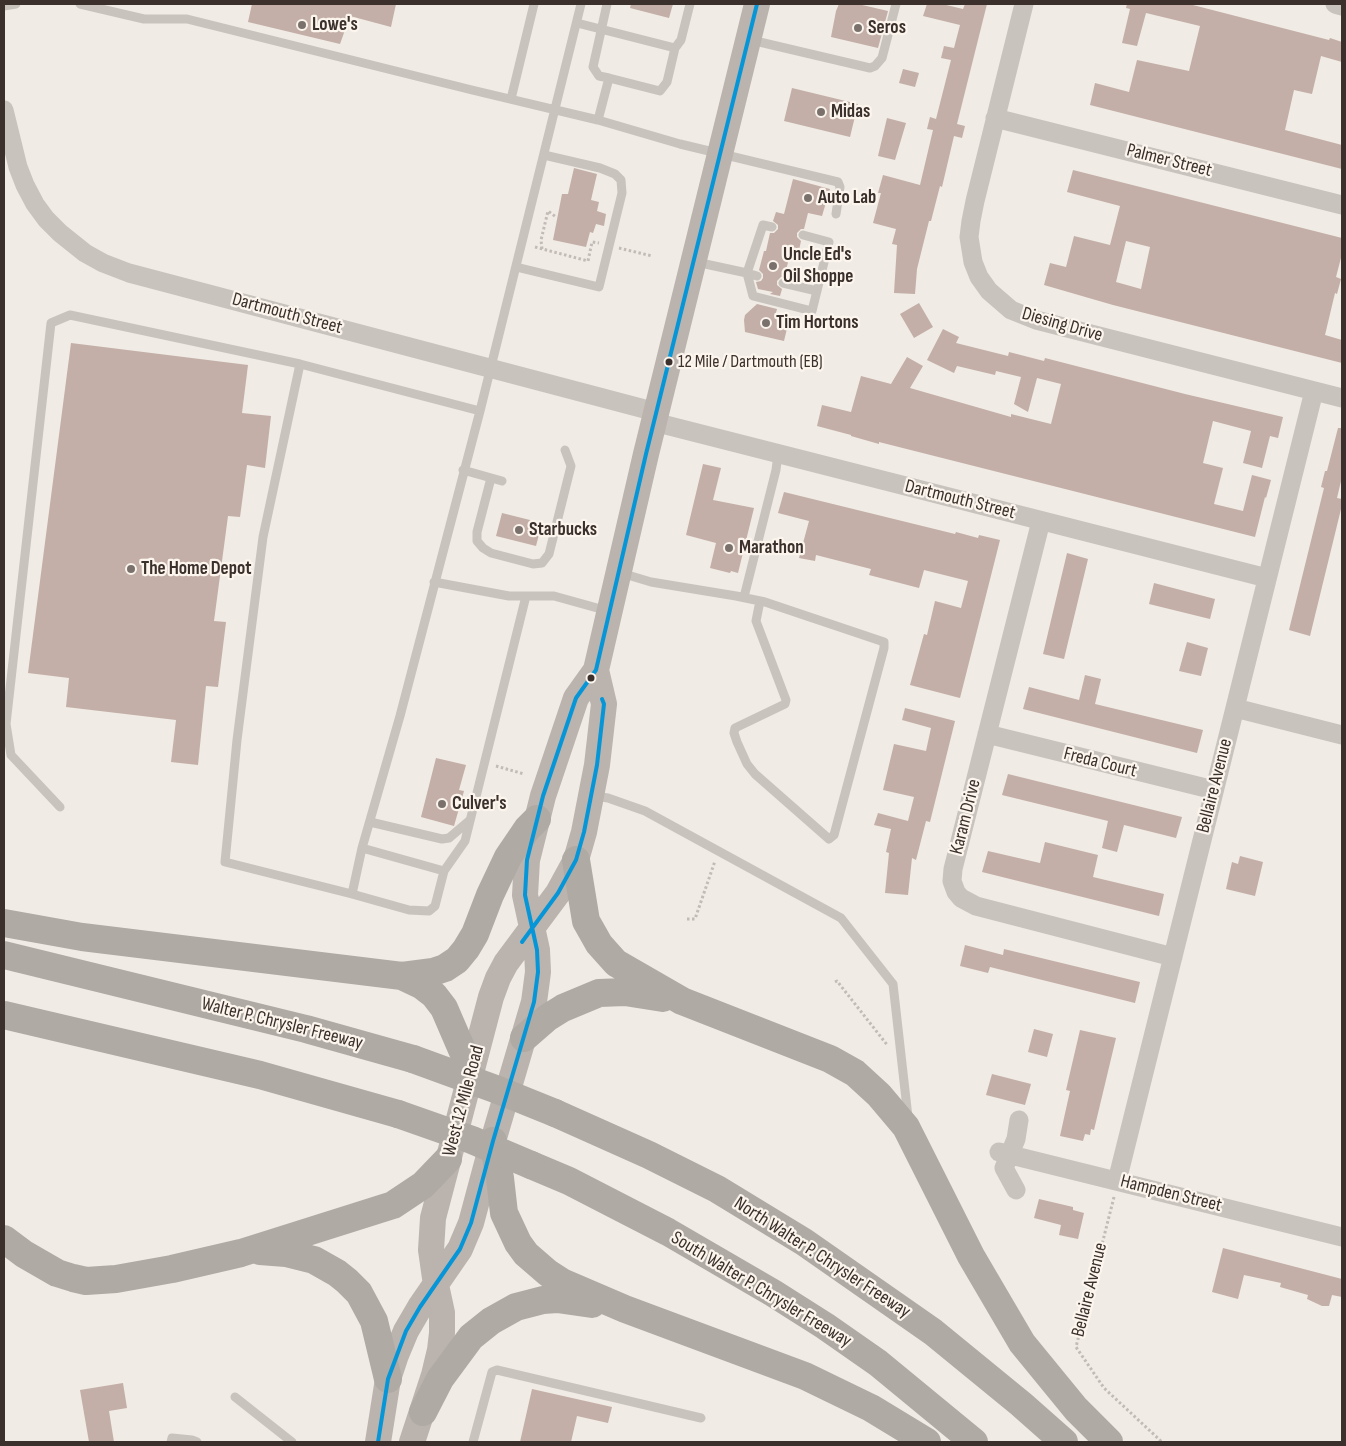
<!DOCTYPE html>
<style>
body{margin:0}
#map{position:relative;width:1346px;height:1446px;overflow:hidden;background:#f0ebe5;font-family:"Sofia Sans Condensed",sans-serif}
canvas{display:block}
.frame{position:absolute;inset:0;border:5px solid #3b302b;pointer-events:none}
</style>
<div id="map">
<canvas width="1346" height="1446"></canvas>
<div class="frame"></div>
</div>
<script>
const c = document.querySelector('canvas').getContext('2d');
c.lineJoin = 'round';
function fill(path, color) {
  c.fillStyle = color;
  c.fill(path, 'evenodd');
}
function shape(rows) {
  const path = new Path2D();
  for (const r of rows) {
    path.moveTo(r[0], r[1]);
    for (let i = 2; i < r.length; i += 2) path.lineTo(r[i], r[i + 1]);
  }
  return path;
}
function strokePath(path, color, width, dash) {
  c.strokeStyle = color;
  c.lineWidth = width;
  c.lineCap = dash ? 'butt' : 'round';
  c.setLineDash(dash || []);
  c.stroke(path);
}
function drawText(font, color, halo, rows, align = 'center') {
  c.font = font + ' "Sofia Sans Condensed",sans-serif';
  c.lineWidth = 4.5;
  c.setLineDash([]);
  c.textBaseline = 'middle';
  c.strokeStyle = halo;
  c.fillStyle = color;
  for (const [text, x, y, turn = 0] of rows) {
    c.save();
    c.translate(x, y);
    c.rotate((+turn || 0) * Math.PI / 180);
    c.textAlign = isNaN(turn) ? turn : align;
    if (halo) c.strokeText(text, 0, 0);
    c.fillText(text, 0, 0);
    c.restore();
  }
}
const building = shape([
 [252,4,396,4,391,27,350,16,340,44,248,22],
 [631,4,673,4,669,18,630,8],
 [839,4,858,4,888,11,878,48,831,37,836,11],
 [927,4,942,4,963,9,965,4,987,4,957,124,965,126,962,138,954,136,942,187,940,186,931,221,929,221,917,269,915,294,894,293,897,245,892,244,896,229,873,223,881,193,878,193,883,175,920,185,933,130,927,129,930,117,936,119,951,60,941,58,944,46,954,48,960,25,923,16],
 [1127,4,1189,4,1329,40,1330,38,1342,42,1342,62,1321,56,1312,94,1294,90,1285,130,1342,145,1342,169,1090,105,1095,83,1129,92,1137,60,1189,71,1200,26,1146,13,1137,46,1122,43,1130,9,1126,8],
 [903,69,919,73,915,87,899,83],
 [792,88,858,104,850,137,784,121],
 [887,118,906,123,895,160,878,156],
 [574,168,597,174,591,200,599,202,597,211,606,214,604,226,596,224,593,233,590,232,586,247,553,240,562,194,568,194],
 [1073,170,1342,238,1342,254,1336,277,1341,279,1337,294,1335,293,1325,335,1342,340,1342,363,1113,305,1044,285,1050,263,1066,267,1074,236,1110,245,1120,206,1067,192],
 [1126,241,1150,247,1141,289,1116,282],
 [793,179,830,189,822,216,808,213,804,229,801,229,797,233,797,237,801,241,799,250,792,248,784,277,781,277,777,281,777,285,782,289,780,296,770,294,773,292,758,289,756,282,761,281,763,278,763,274,759,270,764,251,766,251,770,233,774,233,778,229,778,225,773,221,776,212,784,214],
 [919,303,933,327,914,338,900,314],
 [757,304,777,309,775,316,789,320,784,341,745,332,744,320,745,315],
 [943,329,959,337,956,343,1008,356,1009,352,1044,361,1045,358,1185,394,1283,417,1278,438,1270,436,1262,468,1243,463,1251,431,1213,421,1203,463,1223,468,1214,504,1243,511,1252,475,1271,480,1266,498,1265,497,1255,537,879,442,879,444,851,436,851,435,817,426,822,405,851,412,861,376,891,384,907,357,923,366,910,388,1011,417,1011,414,1051,424,1061,384,1037,378,1028,412,1014,404,1021,377,996,371,995,375,957,366,954,373,927,360],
 [71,343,248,365,242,413,271,416,265,468,247,465,240,517,228,516,214,621,226,622,218,687,206,686,198,765,171,762,176,720,66,707,69,678,28,673],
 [1338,428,1342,428,1342,477,1337,498,1342,499,1342,505,1310,636,1289,630,1324,488,1321,487,1325,471,1327,471],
 [703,464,721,468,713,500,754,508,738,573,731,571,730,573,710,568,716,543,686,535],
 [784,492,955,534,956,532,978,538,979,535,1000,540,960,698,910,685,924,634,927,635,935,601,961,608,968,581,924,570,919,588,869,575,871,569,816,555,815,561,799,558,809,521,778,513],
 [502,513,542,523,536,546,496,536],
 [1067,553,1088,559,1064,659,1043,654],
 [1154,583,1215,599,1210,619,1149,604],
 [1187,642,1208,648,1201,676,1179,671],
 [1085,675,1101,679,1095,704,1203,730,1197,753,1023,709,1029,687,1079,700],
 [905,708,955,721,930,822,926,821,916,860,912,858,908,895,885,893,889,853,886,852,891,829,874,825,878,813,908,821,914,797,883,790,894,744,926,751,931,728,902,720],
 [436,758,466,765,459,790,464,791,454,826,421,817],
 [1008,774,1182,817,1176,838,1124,825,1117,852,1102,848,1108,821,1002,795],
 [1045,842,1098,855,1093,877,1164,894,1159,916,982,872,988,851,1040,863],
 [1240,856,1263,862,1255,896,1226,889,1232,862,1238,864],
 [965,945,1003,955,1004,949,1140,982,1135,1003,990,967,988,973,960,966],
 [1034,1029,1053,1034,1047,1057,1028,1052],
 [1080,1030,1116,1038,1094,1130,1091,1129,1090,1135,1085,1134,1083,1141,1060,1136,1070,1091,1066,1090],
 [992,1074,1031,1084,1025,1105,986,1095],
 [1039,1199,1073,1207,1073,1210,1084,1213,1078,1239,1059,1235,1061,1225,1034,1218],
 [1223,1248,1342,1279,1342,1297,1332,1295,1329,1306,1322,1306,1307,1299,1308,1295,1280,1287,1281,1283,1244,1275,1238,1299,1212,1292],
 [123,1383,127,1408,109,1411,114,1442,89,1442,80,1390],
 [532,1389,612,1407,608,1423,577,1416,571,1442,520,1442]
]);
const path = shape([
 [535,247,588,261,592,242,599,243],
 [619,248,652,256],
 [542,249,541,240,548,211,556,217],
 [496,766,524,774],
 [687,919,695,919,715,861],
 [835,982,837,981,888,1046],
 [1114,1197,1076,1347,1104,1388,1162,1442]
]);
const lane = shape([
 [80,4,144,19,187,19,472,90,598,120,680,144,838,182,840,187,836,214],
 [607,4,593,67,599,76,609,78],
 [4,6,16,4],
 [577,23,675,48],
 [751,40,870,68,875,66,882,58,896,4],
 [511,99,534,4],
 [598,120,609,78,660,91,667,82,675,48,681,40,690,4],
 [696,262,747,273,763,225,772,227],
 [516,267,599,287,622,193,621,180,615,174,600,168,544,155],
 [757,276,747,273,753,296,812,311,829,242,803,235],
 [783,283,817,291],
 [300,364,263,537,237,740,225,862,352,894,409,910,429,911,435,906,444,871,465,841,526,596],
 [463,470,502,481],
 [491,478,477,532,477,541,483,548,491,553,533,564,542,563,549,554,571,466,565,450],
 [621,573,651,582,736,596,765,602,884,642,884,648,834,835,829,839,755,774,747,764,737,742,734,733,735,728,785,704,786,700,756,621,760,601],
 [434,582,509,596,554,596,608,611],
 [744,597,776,470,778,454],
 [594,796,608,798,645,811,841,918,893,984,908,1117],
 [60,807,11,755,6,724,51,323,70,315,300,364,480,411],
 [370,822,442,839,449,838,469,821],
 [362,848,444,871],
 [352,894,362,848,400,716,480,411,581,4],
 [235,1397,292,1442],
 [171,1442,172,1438,192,1440,197,1442],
 [473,1442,492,1372,497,1370,701,1418]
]);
const street = shape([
 [1024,4,975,201,971,221,969,237,973,262,979,277,989,291,1011,310,1036,320,1342,398],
 [1335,4,1342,6],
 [4,110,18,167,25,185,35,204,46,219,60,233,85,253,103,263,129,273,656,412],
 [995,118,1342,205],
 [654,422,1267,578],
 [1041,521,953,869,952,881,956,892,961,898,976,906,1173,957],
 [1235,708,1342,735],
 [987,734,1214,790],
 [999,1152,1342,1237],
 [1117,1181,1314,391],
 [1016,1190,1004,1168,1016,1139,1019,1120]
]);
const secondary = shape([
 [378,1442,388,1379,396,1355,406,1331,420,1307,460,1249,471,1223,493,1141,534,1002,538,972,537,950,525,895,527,860,543,796,576,698,596,670,646,454,757,4],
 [412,1442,434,1375,440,1350,442,1333,442,1313,436,1285,431,1250,433,1218,491,997,498,978,506,963,558,893,576,860,584,832,597,765,604,704,596,670]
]);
const highway = shape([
 [576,860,586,921,599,944,616,963,682,1001,830,1059,855,1073,879,1095,906,1127,971,1256,1022,1343,1076,1409,1109,1442],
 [4,923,82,937,402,976,433,972,445,968,457,960,466,949,475,934,490,895,508,857,527,829,537,819],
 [4,955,306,1029,413,1059],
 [402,976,421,985,434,995,444,1008,466,1059,469,1084],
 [4,1015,260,1075,398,1114],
 [524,1038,547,1018,563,1008,599,993,625,992,663,998],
 [555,1113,649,1155,717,1189,804,1242,933,1332,1021,1404,1064,1442],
 [493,1141,500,1178,504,1213,518,1243,526,1254,548,1273,562,1282,625,1309,805,1376,871,1408,927,1442],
 [531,1165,569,1181,668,1232,773,1293,825,1326,878,1363,974,1442],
 [4,1239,24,1254,57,1273,73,1278,86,1281,116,1279,172,1269,241,1253,393,1205,423,1185,448,1159],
 [260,1251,286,1253,314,1260,337,1273,347,1281,359,1293,374,1321,388,1379],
 [423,1412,440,1379,471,1337,491,1321,516,1307,543,1300,557,1299,592,1304]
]);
const highwayBridge = shape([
 [413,1059,498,1090,555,1113],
 [398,1114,472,1140,531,1165]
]);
const bus1 = shape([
 [522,942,558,893,576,860,584,832,597,765,604,704,602,699],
 [378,1442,388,1379,406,1331,420,1307,460,1249,471,1223,493,1141,534,1002,538,972,537,950,525,895,527,860,543,796,576,698,596,670,646,454,757,4]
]);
const markers = [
 [302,25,5,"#7a716c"],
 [858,28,5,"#7a716c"],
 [821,112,5,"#7a716c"],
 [808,198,5,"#7a716c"],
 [773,266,5,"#7a716c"],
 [766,323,5,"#7a716c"],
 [669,362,4.5,"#3b302b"],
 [519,530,5,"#7a716c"],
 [729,548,5,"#7a716c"],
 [131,569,5,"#7a716c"],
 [591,678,4.5,"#3b302b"],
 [442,804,5,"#7a716c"]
];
const busNames = [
 ["12 Mile / Dartmouth (EB)",678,362]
];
const poiNames = [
 ["Lowe's",312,25],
 ["Seros",868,28],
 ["Midas",831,112],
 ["Auto Lab",818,198],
 ["Uncle Ed's",783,255],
 ["Oil Shoppe",783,277],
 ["Tim Hortons",776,323],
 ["Starbucks",529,530],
 ["Marathon",739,548],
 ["The Home Depot",141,569],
 ["Culver's",452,804]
];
const streetNames = [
 ["Palmer Street",1169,161,14],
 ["Dartmouth Street",287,314,15],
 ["Diesing Drive",1062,325,16],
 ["Dartmouth Street",960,500,14],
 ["Freda Court",1100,763,14],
 ["Bellaire Avenue",1215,786,-76],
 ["Karam Drive",966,817,-76],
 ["Walter P. Chrysler Freeway",282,1024,14],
 ["West 12 Mile Road",464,1101,-75],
 ["Hampden Street",1171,1194,14],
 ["North Walter P. Chrysler Freeway",822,1258,33],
 ["South Walter P. Chrysler Freeway",761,1290,31],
 ["Bellaire Avenue",1090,1290,-76]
];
fill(building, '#c3afa7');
strokePath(path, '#c2bbb6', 3, [2.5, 2.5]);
strokePath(lane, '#c9c3be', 9);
strokePath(street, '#c9c3be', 19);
strokePath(secondary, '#bab3ae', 26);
strokePath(highway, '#afaaa4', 28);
strokePath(highwayBridge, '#afaaa4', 28);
strokePath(bus1, '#0696d7', 4);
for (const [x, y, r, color] of markers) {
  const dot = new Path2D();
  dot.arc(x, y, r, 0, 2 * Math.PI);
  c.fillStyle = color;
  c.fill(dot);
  strokePath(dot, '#fbf5ee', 2);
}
drawText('18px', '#3b302b', '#fbf5ee', busNames, 'left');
drawText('bold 19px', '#3b302b', '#fbf5ee', poiNames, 'left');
drawText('19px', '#3b302b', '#fbf5ee', streetNames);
</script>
